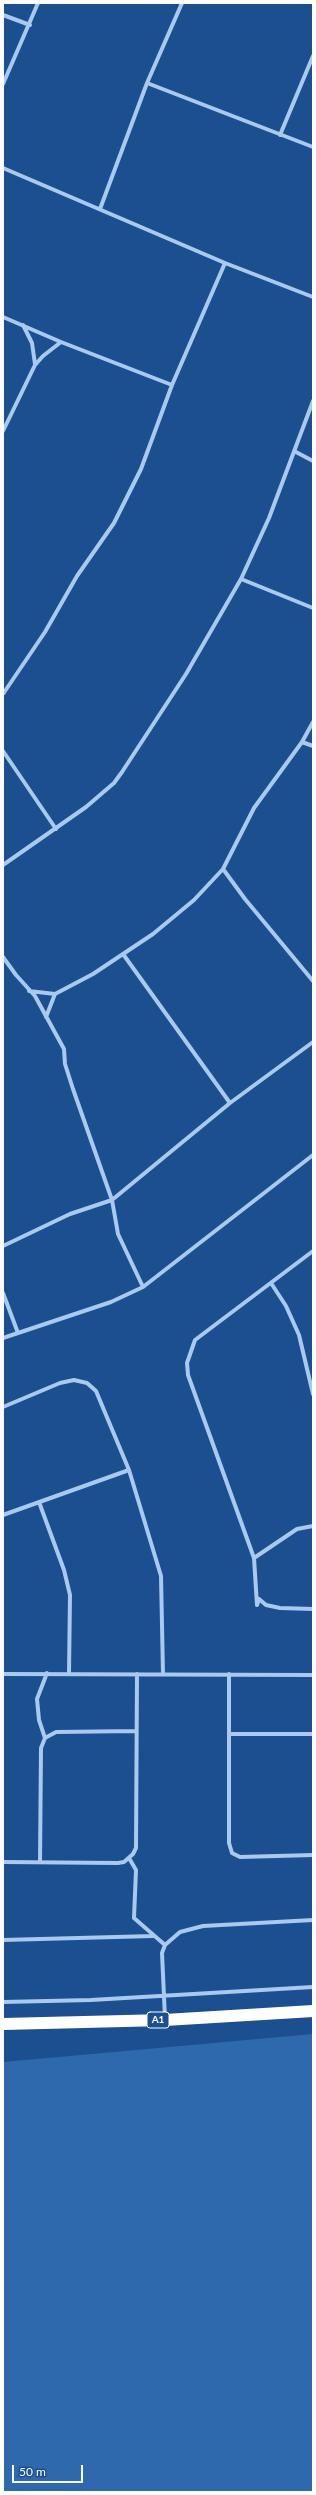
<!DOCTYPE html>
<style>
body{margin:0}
#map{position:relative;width:316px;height:2495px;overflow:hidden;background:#1b4f8f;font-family:Lato,sans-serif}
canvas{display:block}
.frame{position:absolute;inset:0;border:4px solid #fff;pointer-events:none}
.scale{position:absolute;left:12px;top:2465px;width:71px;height:18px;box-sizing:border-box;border:2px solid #fff;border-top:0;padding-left:5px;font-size:12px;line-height:14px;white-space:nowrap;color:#fff;-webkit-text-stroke:3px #1b4f8f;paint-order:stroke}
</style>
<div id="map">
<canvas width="316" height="2495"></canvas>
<div class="frame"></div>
<div class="scale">50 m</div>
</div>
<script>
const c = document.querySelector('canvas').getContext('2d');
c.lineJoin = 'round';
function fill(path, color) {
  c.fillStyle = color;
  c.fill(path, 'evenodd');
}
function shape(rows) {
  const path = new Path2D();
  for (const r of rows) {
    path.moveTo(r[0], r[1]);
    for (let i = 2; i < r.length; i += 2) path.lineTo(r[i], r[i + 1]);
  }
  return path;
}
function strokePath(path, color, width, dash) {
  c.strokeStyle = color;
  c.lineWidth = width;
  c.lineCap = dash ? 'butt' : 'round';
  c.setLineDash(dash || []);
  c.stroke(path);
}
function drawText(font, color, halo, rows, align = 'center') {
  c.font = font + ' Lato,sans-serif';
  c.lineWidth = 3;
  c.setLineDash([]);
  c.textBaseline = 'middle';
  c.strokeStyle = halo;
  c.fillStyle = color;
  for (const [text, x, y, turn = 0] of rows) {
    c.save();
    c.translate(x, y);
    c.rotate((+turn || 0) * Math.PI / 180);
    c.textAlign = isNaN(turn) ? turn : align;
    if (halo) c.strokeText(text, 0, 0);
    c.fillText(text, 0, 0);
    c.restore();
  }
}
const green = shape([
 [313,2034,313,2492,3,2492,3,2062]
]);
const street = shape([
 [3,15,30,25],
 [147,83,313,147],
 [3,84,38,3],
 [280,135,313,56],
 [3,168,225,263,313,297],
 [100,209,147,83,182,3],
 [3,317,61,342,172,385],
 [23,325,32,343,35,364],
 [3,431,35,365,43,356,61,342],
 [294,451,313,461],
 [241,579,313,608],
 [3,694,45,632,77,576,114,523,141,469,172,385,225,263],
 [302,742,313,746],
 [3,751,56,829],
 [3,865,86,807,114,783,122,772,186,674,241,579,269,518,313,401],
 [223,869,245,899,313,981],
 [123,954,230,1103],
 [3,957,16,975,35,996,64,1049,65,1064,73,1089,112,1200,118,1234,143,1287],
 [29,991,55,994,93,974,153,934,194,900,223,869,254,808,302,742,313,722],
 [46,1017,55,994],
 [3,1246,70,1214,112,1200,230,1103,313,1042],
 [313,1251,195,1340,187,1363,188,1375,254,1558,257,1605,259,1599,266,1605,280,1608,313,1609],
 [271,1283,286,1306,299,1335,313,1394],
 [3,1293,18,1333],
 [3,1338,111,1302,143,1287,313,1155],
 [3,1407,60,1383,74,1380,87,1383,96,1391,129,1470,161,1576,163,1674],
 [39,1502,64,1570,70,1595,69,1673],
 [3,1515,129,1470],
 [254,1558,297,1529,313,1526],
 [3,1674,313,1675],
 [229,1674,229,1843,232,1853,240,1857,313,1855],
 [230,1734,313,1734],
 [45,1738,39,1720,37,1699,47,1673],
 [129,1858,136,1870,134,1918,165,1945],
 [3,1862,118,1863,124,1862,133,1854,136,1848,137,1674],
 [40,1862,41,1748,45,1738,56,1732,136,1731],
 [3,1940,153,1936],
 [3,2002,91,2000,313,1987],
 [165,2018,162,1953,165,1945,180,1932,203,1926,313,1920]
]);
const highway = shape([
 [3,2024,165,2020,313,2011]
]);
const shields = [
 [158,2020,22]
];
const shieldNames = [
 ["A1",158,2020]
];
fill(green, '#2e69ad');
strokePath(street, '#a9c9ee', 4);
strokePath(highway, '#fff', 12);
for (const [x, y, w] of shields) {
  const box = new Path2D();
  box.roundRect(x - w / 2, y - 8, w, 16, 3);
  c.fillStyle = '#1b4f8f';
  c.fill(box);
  strokePath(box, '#fff', 1);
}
drawText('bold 10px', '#fff', null, shieldNames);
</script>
